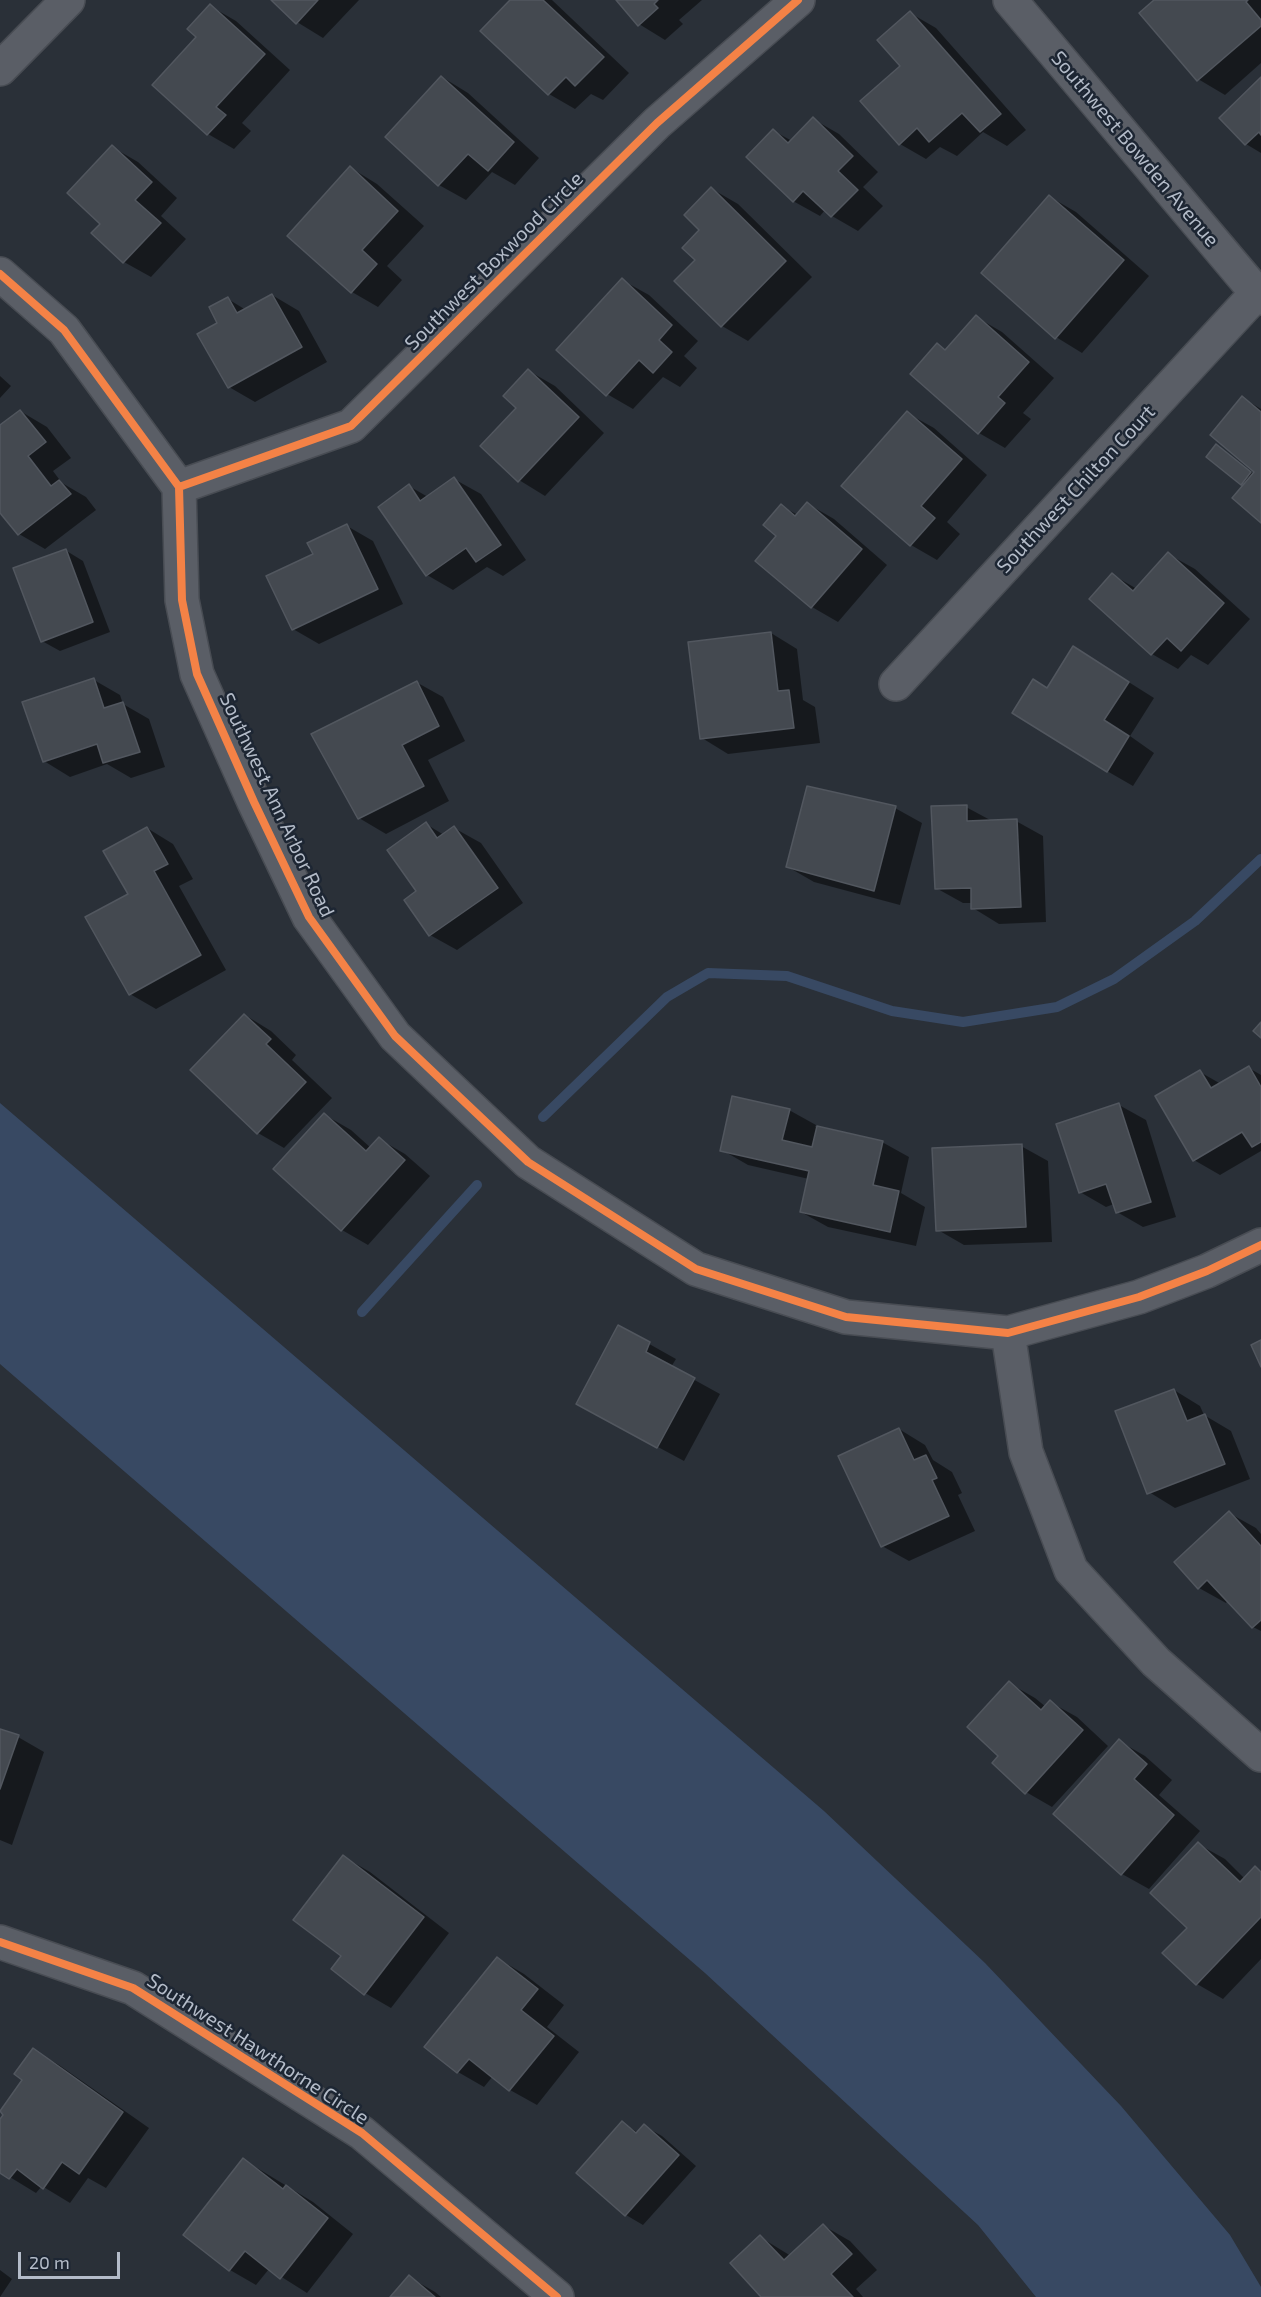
<!DOCTYPE html>
<style>
body{margin:0}
#map{position:relative;width:1261px;height:2297px;overflow:hidden;background:#2a3038;font-family:"Exo 2",sans-serif}
canvas{display:block}
.scale{position:absolute;left:18px;top:2252px;width:102px;height:27px;box-sizing:border-box;border:3px solid #b4bcc9;border-top:0;padding-left:8px;font-size:18px;line-height:21px;white-space:nowrap;color:#b4bcc9;-webkit-text-stroke:4px #1d2633;paint-order:stroke}
</style>
<div id="map">
<canvas width="1261" height="2297"></canvas>
<div class="scale">20 m</div>
</div>
<script>
const c = document.querySelector('canvas').getContext('2d');
c.lineJoin = 'round';
function fill(path, color) {
  c.fillStyle = color;
  c.fill(path, 'evenodd');
}
function shape(rows) {
  const path = new Path2D();
  for (const r of rows) {
    path.moveTo(r[0], r[1]);
    for (let i = 2; i < r.length; i += 2) path.lineTo(r[i], r[i + 1]);
  }
  return path;
}
function strokePath(path, color, width, dash) {
  c.strokeStyle = color;
  c.lineWidth = width;
  c.lineCap = dash ? 'butt' : 'round';
  c.setLineDash(dash || []);
  c.stroke(path);
}
function drawText(font, color, halo, rows, align = 'center') {
  c.font = font + ' "Exo 2",sans-serif';
  c.lineWidth = 5;
  c.setLineDash([]);
  c.textBaseline = 'middle';
  c.strokeStyle = halo;
  c.fillStyle = color;
  for (const [text, x, y, turn = 0] of rows) {
    c.save();
    c.translate(x, y);
    c.rotate((+turn || 0) * Math.PI / 180);
    c.textAlign = isNaN(turn) ? turn : align;
    if (halo) c.strokeText(text, 0, 0);
    c.fillText(text, 0, 0);
    c.restore();
  }
}
const water = shape([
 [0,1103,824,1811,985,1963,1121,2106,1230,2235,1261,2287,1261,2297,1036,2297,978,2225,705,1973,0,1364]
]);
const shadow = shape([
 [273,0,359,0,323,38,297,22],
 [512,0,552,0,629,73,603,100,591,94,575,109,549,94,482,31],
 [618,0,702,0,679,20,683,24,665,40,639,24],
 [1156,0,1261,0,1261,63,1225,95,1198,79],
 [210,6,236,21,290,70,242,123,251,131,234,149,208,134,154,85,198,37],
 [910,13,936,28,1026,130,1007,146,983,132,957,156,940,147,926,159,900,144,902,66],
 [442,77,468,93,539,158,515,185,492,172,466,200,439,185,387,137],
 [1261,79,1261,153,1246,144],
 [813,119,839,134,878,172,863,187,883,206,858,231,832,216,825,210,820,216,793,201,774,131,792,141],
 [112,147,138,162,177,198,161,216,186,239,151,277,124,262,93,233,102,223],
 [351,168,377,184,424,226,387,266,402,280,378,307,352,292],
 [712,189,738,204,812,277,748,341,722,326,697,260,701,230],
 [1050,197,1076,212,1149,276,1082,353,1056,337],
 [622,280,649,295,698,341,684,356,697,368,680,387,663,377,633,409,607,394],
 [272,295,299,311,327,362,255,402,229,387,219,323,228,299,246,310],
 [976,317,1002,332,1054,378,1023,413,1031,419,1005,448,979,433,937,345,946,351],
 [529,371,555,386,604,433,545,496,519,480,518,408],
 [0,376,11,386,0,398],
 [1243,398,1261,409,1261,521,1245,485,1216,446,1254,474,1256,472],
 [20,411,47,427,71,458,53,471,62,483,86,497,96,510,45,549,19,534,3,513,0,515,0,427],
 [907,413,934,428,987,475,947,522,960,534,937,560,911,545],
 [454,479,481,494,526,560,503,576,487,567,453,590,427,575,409,486,428,497],
 [808,504,834,519,887,565,838,622,812,607,781,506,798,515],
 [347,526,373,541,403,604,319,644,293,629,315,555],
 [65,550,83,561,110,632,60,651,42,641],
 [1168,554,1195,569,1250,619,1208,665,1191,655,1178,669,1152,654,1091,599,1113,575,1137,589],
 [771,633,797,649,803,700,815,707,820,743,728,754,702,738],
 [1100,664,1154,698,1130,736,1154,753,1133,786,1107,771,1048,690],
 [94,680,120,695,123,704,149,719,165,767,131,778,107,764,70,777,44,761],
 [416,682,443,697,465,741,428,760,449,801,386,834,359,818],
 [966,807,992,821,1016,821,1043,836,1046,922,999,924,973,908,972,903,963,903,936,888],
 [895,808,922,823,900,905,814,882,788,867],
 [426,824,444,835,454,828,481,843,523,903,457,950,430,935,406,900,418,892],
 [147,828,173,844,193,879,179,886,226,970,156,1009,130,994,130,895],
 [245,1015,271,1031,296,1055,292,1060,332,1098,284,1148,258,1133],
 [1249,1068,1261,1075,1261,1151,1220,1175,1194,1160,1200,1072,1221,1084],
 [1119,1105,1146,1120,1176,1217,1143,1227,1117,1212,1114,1204,1106,1207,1080,1192],
 [789,1110,816,1125,815,1127,882,1142,909,1157,901,1193,925,1207,916,1246,828,1227,801,1212,809,1179,748,1165,722,1150],
 [325,1115,351,1130,371,1148,379,1139,405,1154,430,1176,368,1245,342,1230],
 [1021,1146,1048,1161,1052,1242,964,1245,938,1230],
 [619,1327,676,1359,671,1367,720,1394,684,1461,604,1418],
 [1174,1390,1200,1406,1204,1415,1231,1431,1250,1479,1175,1508,1149,1492],
 [899,1429,925,1445,933,1460,952,1472,962,1493,958,1495,975,1531,909,1561,882,1546],
 [1229,1513,1256,1528,1261,1534,1261,1631,1253,1627,1228,1600,1226,1603,1199,1588,1176,1562],
 [1009,1683,1035,1698,1046,1707,1050,1702,1077,1717,1108,1746,1052,1807,1026,1792,1000,1756],
 [0,1730,18,1737,44,1752,12,1845,0,1840],
 [1119,1741,1145,1756,1172,1780,1159,1795,1200,1831,1149,1889,1122,1874,1055,1814],
 [1198,1844,1225,1859,1245,1879,1255,1868,1261,1872,1261,1959,1223,1999,1197,1984,1189,1928],
 [344,1857,370,1872,449,1933,391,2008,365,1993],
 [497,1958,524,1974,564,2005,547,2027,579,2052,537,2105,510,2090,493,2076,484,2087,458,2072],
 [33,2050,59,2065,149,2128,106,2188,88,2178,70,2203,42,2186,36,2193,0,2171,0,2122,24,2079],
 [622,2123,639,2133,644,2126,662,2136,696,2166,643,2225,626,2215],
 [244,2160,313,2202,353,2234,307,2293,269,2269,256,2285,230,2270],
 [824,2226,850,2241,877,2270,856,2289,863,2297,763,2297,760,2237,791,2256],
 [0,2270,12,2279,0,2297],
 [409,2277,435,2292,441,2297,391,2297]
]);
const stream = shape([
 [543,1117,667,997,708,973,787,976,892,1011,963,1022,1057,1007,1114,979,1195,921,1261,859],
 [362,1312,477,1185]
]);
const building = shape([
 [271,0,318,0,296,24,271,0],
 [510,0,543,0,604,57,575,86,566,77,548,95,480,31,510,0],
 [616,0,658,0,654,4,658,8,638,26,616,0],
 [1154,0,1248,0,1246,2,1261,20,1261,26,1197,81,1139,13,1154,0],
 [210,4,265,54,216,107,226,115,207,135,152,85,196,37,187,29,210,4],
 [910,11,1001,114,980,132,962,113,929,142,917,128,899,145,860,101,900,66,877,40,910,11],
 [441,76,514,142,488,171,468,154,438,186,385,137,441,76],
 [1261,77,1261,135,1259,132,1245,145,1219,118,1261,77],
 [813,117,853,156,838,171,858,190,831,217,803,191,793,202,746,157,773,129,788,143,813,117],
 [112,145,152,182,135,200,161,223,123,263,91,233,100,224,67,193,112,145],
 [350,166,398,211,362,250,377,264,351,293,287,236,350,166],
 [711,187,786,261,721,327,674,281,695,260,682,248,699,230,684,215,711,187],
 [1049,195,1124,260,1055,339,981,273,1049,195],
 [622,278,672,325,659,340,672,352,653,373,639,360,606,396,556,350,622,278],
 [272,294,302,347,228,388,197,334,217,323,209,307,228,297,237,313,272,294],
 [976,315,1029,362,998,397,1005,403,978,434,910,374,937,343,945,350,976,315],
 [528,369,579,417,518,482,480,446,516,408,503,396,528,369],
 [1242,396,1261,412,1261,523,1232,498,1254,472,1210,435,1242,396],
 [20,410,46,442,28,456,51,486,59,480,71,494,18,535,0,513,0,425,20,410],
 [907,411,962,459,921,506,935,518,910,546,841,486,907,411],
 [1216,444,1251,472,1241,485,1206,457,1216,444],
 [454,477,501,545,476,562,466,548,426,576,378,507,409,484,420,501,454,477],
 [807,502,862,549,811,608,755,561,776,536,763,525,781,504,795,516,807,502],
 [347,524,378,589,292,630,266,576,313,554,307,543,347,524],
 [66,549,93,622,41,642,13,568,66,549],
 [1168,552,1224,603,1181,651,1167,638,1151,655,1089,599,1112,573,1133,591,1168,552],
 [771,632,778,691,789,690,794,728,700,739,688,642,771,632],
 [1073,646,1129,682,1104,720,1129,736,1107,772,1012,713,1033,679,1047,688,1073,646],
 [94,678,104,708,123,702,140,752,103,763,97,744,43,762,22,702,94,678],
 [417,681,439,726,402,745,424,786,358,819,311,734,417,681],
 [807,786,896,806,874,891,786,867,807,786],
 [967,805,967,821,1017,819,1021,907,971,909,971,888,935,889,931,806,967,805],
 [426,822,437,838,454,826,498,888,429,936,404,900,416,891,387,850,426,822],
 [147,827,168,864,154,871,201,955,129,995,85,917,128,894,103,851,147,827],
 [244,1014,271,1039,266,1044,306,1082,257,1134,190,1070,244,1014],
 [1261,1022,1261,1038,1253,1031,1261,1022],
 [1249,1066,1261,1087,1261,1142,1252,1147,1242,1132,1193,1161,1155,1096,1200,1070,1211,1088,1249,1066],
 [732,1096,790,1109,782,1140,812,1147,817,1126,883,1141,873,1185,899,1191,890,1232,800,1212,809,1171,720,1151,732,1096],
 [1119,1103,1151,1202,1116,1213,1106,1184,1079,1193,1056,1124,1119,1103],
 [324,1113,366,1151,379,1137,405,1160,341,1231,273,1169,324,1113],
 [1022,1144,1026,1227,936,1231,932,1148,1022,1144],
 [618,1325,650,1342,646,1352,695,1378,657,1448,576,1404,618,1325],
 [1261,1340,1261,1367,1251,1345,1261,1340],
 [1174,1389,1187,1421,1205,1414,1225,1464,1147,1494,1115,1411,1174,1389],
 [899,1428,914,1460,926,1455,937,1478,932,1480,949,1516,881,1547,838,1456,899,1428],
 [1229,1511,1261,1546,1261,1620,1252,1628,1207,1580,1198,1589,1174,1562,1229,1511],
 [1009,1681,1041,1710,1050,1700,1083,1730,1025,1794,992,1763,998,1756,967,1727,1009,1681],
 [0,1729,19,1735,0,1789,0,1729],
 [1119,1739,1147,1764,1134,1779,1174,1815,1121,1875,1053,1814,1119,1739],
 [1198,1842,1240,1882,1255,1866,1261,1872,1261,1917,1196,1985,1162,1953,1187,1928,1150,1893,1198,1842],
 [343,1855,424,1917,364,1995,331,1969,341,1956,293,1920,343,1855],
 [497,1957,538,1989,521,2010,554,2036,509,2091,469,2059,457,2073,424,2047,497,1957],
 [33,2048,123,2112,79,2174,62,2162,43,2189,17,2169,9,2179,0,2173,0,2119,3,2115,0,2111,22,2080,14,2074,33,2048],
 [622,2121,636,2133,644,2124,679,2155,625,2216,576,2173,622,2121],
 [243,2158,283,2189,286,2185,328,2218,280,2279,245,2251,229,2271,183,2235,243,2158],
 [823,2224,852,2254,831,2274,853,2297,761,2297,730,2263,760,2235,784,2260,823,2224],
 [409,2275,435,2297,390,2297,409,2275]
]);
const minor = shape([
 [1010,0,1261,298],
 [0,69,68,0],
 [0,274,64,330,179,487,182,600,197,674,254,802,309,917,395,1036,528,1162,696,1269,846,1317,1008,1333,1139,1297,1207,1271,1261,1245],
 [179,487,351,426,657,123,798,0],
 [896,684,1256,294],
 [1008,1333,1026,1452,1071,1570,1156,1662,1261,1755],
 [0,1942,133,1988,362,2133,557,2297]
]);
const cycleway = shape([
 [0,274,64,330,179,487,182,600,197,674,254,802,309,917,395,1036,528,1162,696,1269,846,1317,1008,1333,1139,1297,1207,1271,1261,1245],
 [179,487,351,426,657,123,798,0],
 [0,1942,133,1988,362,2133,557,2297]
]);
const streetNames = [
 ["Southwest Bowden Avenue",1135,149,50],
 ["Southwest Boxwood Circle",494,261,-45],
 ["Southwest Chilton Court",1076,489,-47],
 ["Southwest Ann Arbor Road",277,805,65],
 ["Southwest Hawthorne Circle",258,2049,33]
];
fill(water, '#384963');
fill(shadow, '#0007');
strokePath(stream, '#384963', 10);
fill(building, '#444950');
strokePath(building, '#52575f', 1.5);
strokePath(minor, '#484c53', 36);
strokePath(minor, '#5a5e66', 33);
strokePath(cycleway, '#f48246', 8);
drawText('20px', '#b4bcc9', '#1d2633', streetNames);
</script>
